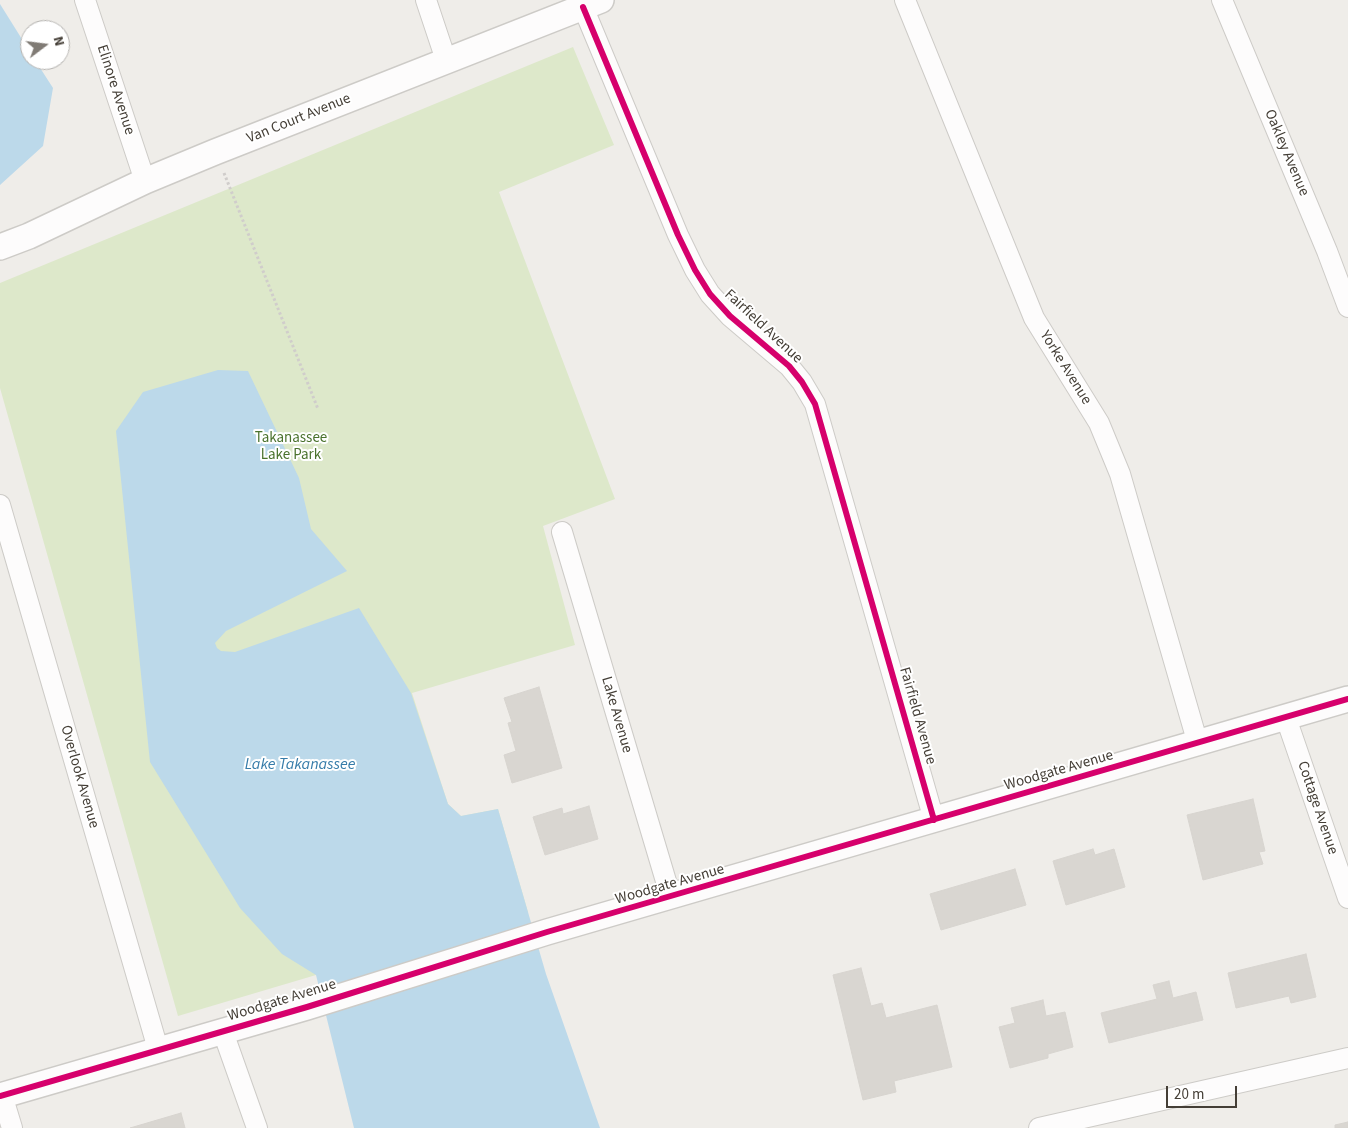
<!DOCTYPE html>
<style>
body{margin:0}
#map{position:relative;width:1348px;height:1128px;overflow:hidden;background:#efede9;font-family:"Source Sans 3",sans-serif}
canvas{display:block}
.north{position:absolute;left:20px;top:20px;width:50px;height:50px;box-sizing:border-box;background:#fff;border:1px solid #b4b2af;border-radius:50%;rotate:75deg;font-size:14px;font-weight:700;line-height:20px;text-align:center;color:#443e36}
.north::after{content:'';display:block;margin:auto;width:18px;height:22px;background:#807b75;clip-path:polygon(50% 0,100% 100%,50% 72%,0 100%)}
.scale{position:absolute;left:1166px;top:1086px;width:71px;height:22px;box-sizing:border-box;border:2px solid #443e36;border-top:0;padding-left:6px;font-size:15px;line-height:18px;white-space:nowrap;color:#443e36;-webkit-text-stroke:4px #fff;paint-order:stroke}
</style>
<div id="map">
<canvas width="1348" height="1128"></canvas>
<div class="north">N</div>
<div class="scale">20 m</div>
</div>
<script>
const c = document.querySelector('canvas').getContext('2d');
c.lineJoin = 'round';
function fill(path, color) {
  c.fillStyle = color;
  c.fill(path, 'evenodd');
}
function shape(rows) {
  const path = new Path2D();
  for (const r of rows) {
    path.moveTo(r[0], r[1]);
    for (let i = 2; i < r.length; i += 2) path.lineTo(r[i], r[i + 1]);
  }
  return path;
}
function strokePath(path, color, width, dash) {
  c.strokeStyle = color;
  c.lineWidth = width;
  c.lineCap = dash ? 'butt' : 'round';
  c.setLineDash(dash || []);
  c.stroke(path);
}
function drawText(font, color, halo, rows, align = 'center') {
  c.font = font + ' "Source Sans 3",sans-serif';
  c.lineWidth = 4;
  c.setLineDash([]);
  c.textBaseline = 'middle';
  c.strokeStyle = halo;
  c.fillStyle = color;
  for (const [text, x, y, turn = 0] of rows) {
    c.save();
    c.translate(x, y);
    c.rotate((+turn || 0) * Math.PI / 180);
    c.textAlign = isNaN(turn) ? turn : align;
    if (halo) c.strokeText(text, 0, 0);
    c.fillText(text, 0, 0);
    c.restore();
  }
}
const green = shape([
 [573,47,614,145,499,192,615,499,543,526,575,645,412,693,448,804,461,816,498,809,528,912,178,1016,0,388,0,283]
]);
const water = shape([
 [0,4,30,52,30,60,35,60,53,88,43,146,0,185],
 [218,370,248,371,299,478,311,529,347,571,226,631,215,643,217,648,221,651,235,652,359,608,411,693,448,804,461,816,498,809,546,974,600,1128,354,1128,316,975,282,954,240,908,150,762,116,431,143,392]
]);
const building = shape([
 [539,687,562,768,512,783,504,755,516,751,508,723,512,722,504,698,539,687],
 [1253,799,1265,851,1259,852,1263,864,1203,880,1187,815,1253,799],
 [589,806,598,839,545,855,533,817,562,808,563,814,589,806],
 [1093,849,1095,855,1114,849,1125,887,1066,905,1053,861,1093,849],
 [1015,869,1026,905,941,930,930,894,1015,869],
 [1306,954,1316,997,1291,1003,1289,996,1236,1008,1228,973,1306,954],
 [861,968,871,1006,882,1003,886,1018,937,1005,952,1067,894,1081,896,1092,863,1100,833,975,861,968],
 [1169,981,1173,998,1196,992,1203,1020,1109,1043,1101,1013,1157,999,1153,985,1169,981],
 [1043,1000,1046,1016,1065,1012,1073,1047,1048,1054,1048,1058,1010,1068,999,1027,1015,1023,1011,1008,1043,1000],
 [181,1113,185,1128,130,1128,181,1113],
 [1348,1122,1348,1128,1335,1128,1335,1125,1348,1122]
]);
const path = shape([
 [224,173,318,409]
]);
const minor = shape([
 [85,0,145,181],
 [426,0,446,60],
 [905,0,1034,318,1099,423,1120,474,1198,744],
 [1222,0,1327,251,1348,307],
 [583,7,678,235,695,270,710,294,730,316,789,366,802,382,815,404,934,820],
 [0,505,158,1049],
 [562,532,671,898],
 [1286,718,1348,898],
 [223,1032,257,1128],
 [2,1095,12,1128],
 [1039,1128,1348,1058]
]);
const tertiary = shape([
 [0,247,29,236,145,181,215,152,601,0],
 [0,1096,307,1007,547,932,1348,699]
]);
const cycleway = shape([
 [583,7,678,235,695,270,710,294,730,316,789,366,802,382,815,404,934,820],
 [0,1096,307,1007,547,932,1348,699]
]);
const streetNames = [
 ["Elinore Avenue",115,90,72],
 ["Van Court Avenue",299,119,-22],
 ["Oakley Avenue",1286,153,67],
 ["Fairfield Avenue",763,327,43],
 ["Yorke Avenue",1065,368,58],
 ["Lake Avenue",616,715,74],
 ["Fairfield Avenue",917,716,74],
 ["Woodgate Avenue",1059,771,-16],
 ["Overlook Avenue",79,777,74],
 ["Cottage Avenue",1317,808,71],
 ["Woodgate Avenue",670,885,-16],
 ["Woodgate Avenue",282,1001,-17]
];
const parkNames = [
 ["Takanassee",291,439],
 ["Lake Park",291,456]
];
const waterNames = [
 ["Lake Takanassee",300,765]
];
fill(green, '#dde8ca');
fill(water, '#bcd9ea');
fill(building, '#d9d6d1');
strokePath(building, '#d7d4cf', 1);
strokePath(minor, '#cdcbc7', 22);
strokePath(tertiary, '#cdcbc7', 28);
strokePath(path, '#d0cdcb', 3, [2.5, 2.5]);
strokePath(minor, '#fdfcfc', 20);
strokePath(tertiary, '#fdfcfc', 25);
strokePath(cycleway, '#d6006c', 6);
drawText('15px', '#443e36', '#fff', streetNames);
drawText('15px', '#4a722d', '#fff', parkNames);
drawText('italic 16px', '#367ca9', '#fff', waterNames);
</script>
